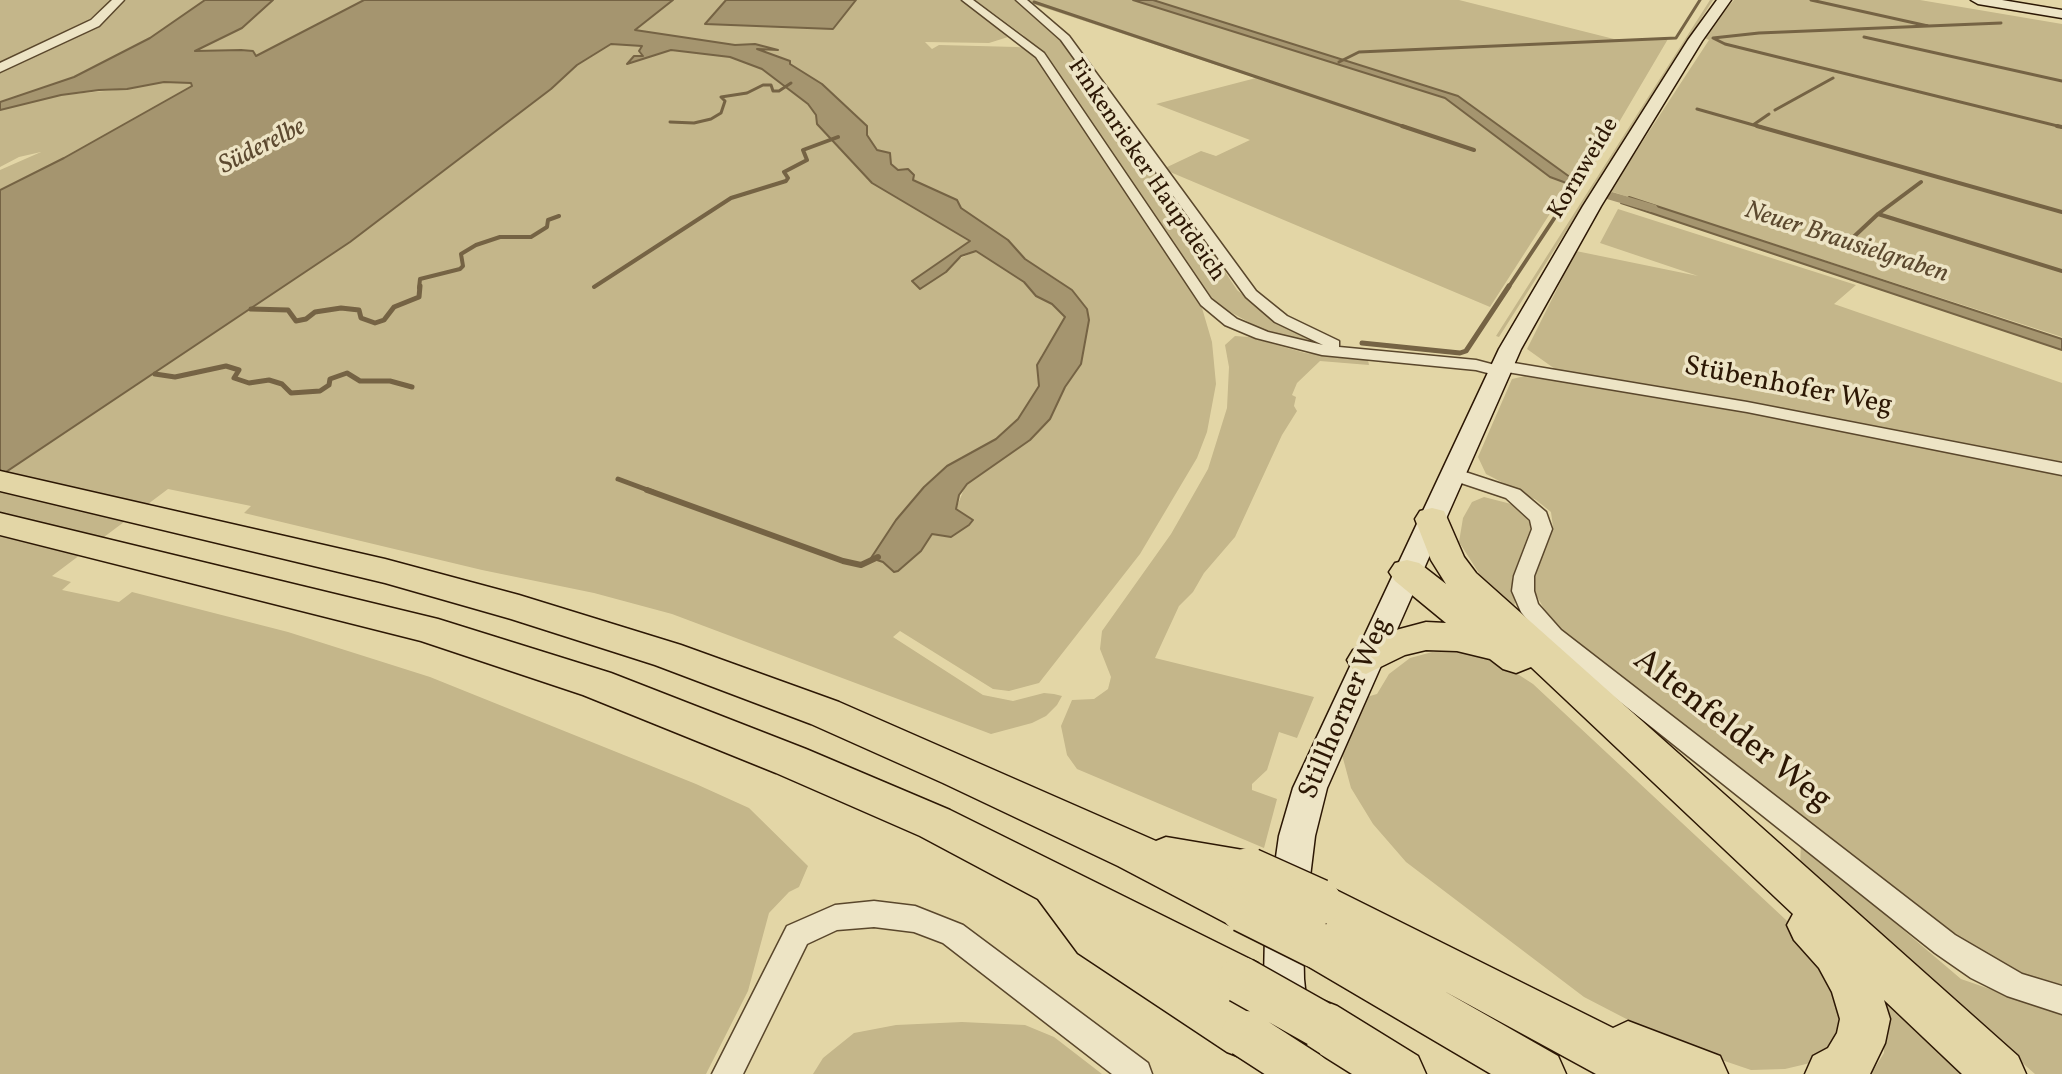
<!DOCTYPE html>
<meta charset="utf-8">
<style>
body{margin:0}
canvas{display:block;background:#e3d6a6}
</style>
<canvas width="2062" height="1074"></canvas>
<script>
const c = document.querySelector('canvas').getContext('2d');
c.lineJoin = 'round';
function fill(path, color) {
  c.fillStyle = color;
  c.fill(path, 'evenodd');
}
function shape(rows) {
  const path = new Path2D();
  for (const r of rows) {
    path.moveTo(r[0], r[1]);
    for (let i = 2; i < r.length; i += 2) path.lineTo(r[i], r[i + 1]);
  }
  return path;
}
function strokePath(path, color, width, dash) {
  c.strokeStyle = color;
  c.lineWidth = width;
  c.lineCap = dash ? 'butt' : 'round';
  c.setLineDash(dash || []);
  c.stroke(path);
}
function drawText(font, color, halo, rows, align = 'center') {
  c.font = font + ' Vollkorn,serif';
  c.lineWidth = 7;
  c.setLineDash([]);
  c.textBaseline = 'middle';
  c.strokeStyle = halo;
  c.fillStyle = color;
  for (const [text, x, y, turn = 0] of rows) {
    c.save();
    c.translate(x, y);
    c.rotate((+turn || 0) * Math.PI / 180);
    c.textAlign = isNaN(turn) ? turn : align;
    if (halo) c.strokeText(text, 0, 0);
    c.fillText(text, 0, 0);
    c.restore();
  }
}
const green = shape([
 [0,0,111,0,85,23,0,64],
 [126,0,205,0,150,38,74,77,0,102,0,70,82,33],
 [273,0,364,0,256,56,194,51,242,28],
 [673,0,726,0,706,24,833,29,856,0,963,0,1008,37,989,43,925,42,932,49,939,45,1017,47,1026,48,1034,54,1202,308,1212,342,1216,384,1207,432,1197,458,1140,554,1039,683,1009,691,993,689,900,631,893,637,983,695,1013,701,1044,693,1054,694,1062,696,1057,705,1046,716,1032,723,991,734,672,614,594,593,482,570,244,513,251,506,168,489,52,576,71,582,62,590,119,602,132,592,288,632,430,677,696,784,749,808,808,866,799,887,789,892,769,913,748,991,706,1074,0,1074,0,476,350,242,551,89,577,65,611,44,642,46,639,49,643,56,631,58,629,63,671,50,730,57,762,69,808,104,816,115,817,124,872,183,971,241,913,280,976,251,1024,282,1036,296,1051,304,1065,318,1041,356,1039,386,1018,419,996,439,947,466,924,487,896,520,871,558,883,562,894,572,898,571,921,551,932,534,946,537,961,512,956,509,966,484,1030,440,1050,419,1065,387,1081,364,1060,281,1025,259,1008,240,961,208,957,200,913,180,908,169,898,170,891,164,890,153,877,150,867,135,867,126,822,84,756,49,778,50,755,44,735,45,634,30],
 [975,0,1019,0,1058,35,1184,209,1237,290,1274,321,1323,345,1261,329,1216,304,1023,35],
 [1021,0,1133,0,1445,98,1550,177,1569,184,1490,307,1163,169,1201,151,1216,156,1250,140,1156,104,1256,78],
 [1153,0,1459,0,1614,39,1668,39,1585,180,1574,180,1458,96],
 [1710,0,1713,0,1499,337,1496,336],
 [1734,0,1920,0,2062,24,2062,337,1610,191,1709,40,1705,38,1716,20],
 [164,82,191,83,192,86,64,158,0,190,0,170,41,152,19,157,0,167,0,110,61,95,127,89],
 [1618,209,1856,285,1834,304,2062,383,2062,465,1562,374,1527,349,1576,251,1698,276,1600,243],
 [1235,336,1249,337,1305,353,1368,360,1369,365,1320,361,1297,383,1292,395,1296,397,1294,406,1297,411,1282,435,1235,537,1204,573,1193,592,1179,606,1155,658,1314,697,1297,738,1279,732,1267,770,1252,784,1252,790,1277,799,1264,848,1077,769,1067,755,1061,726,1072,700,1094,699,1108,689,1111,677,1100,649,1102,631,1171,534,1208,469,1227,408,1229,367,1225,345],
 [1525,376,1749,412,2062,473,2062,987,2011,971,1979,956,1551,621,1535,593,1534,579,1553,527,1551,512,1536,500,1486,474,1478,457,1512,379],
 [1484,497,1515,505,1526,514,1531,527,1512,578,1516,599,1513,610,1484,581,1459,542,1463,518,1472,502],
 [1436,651,1463,652,1499,662,1533,684,1815,947,1840,994,1840,1031,1823,1060,1785,1069,1751,1070,1701,1053,1638,1025,1584,997,1406,862,1373,824,1351,788,1341,751,1363,698,1377,694,1389,674,1410,658],
 [1801,843,1961,979,2062,1014,2062,1074,2035,1074,1800,868],
 [1859,957,1984,1074,1871,1074,1884,1053,1883,1008],
 [962,1022,1025,1025,1054,1037,1102,1074,813,1074,823,1058,854,1033,896,1025]
]);
const water = shape([
 [205,0,273,0,242,28,195,51,241,50,253,51,256,56,364,0,673,0,635,30,735,45,755,44,778,50,757,49,790,61,790,64,822,84,867,126,867,135,877,150,890,153,891,164,898,170,908,169,914,175,913,180,957,200,961,208,1008,240,1025,259,1072,290,1087,309,1089,320,1081,364,1065,387,1050,419,1030,440,967,484,959,495,956,509,973,520,969,525,951,537,932,534,921,551,898,571,894,572,883,562,871,558,896,520,924,487,947,466,996,439,1018,419,1039,386,1037,365,1065,317,1052,304,1036,296,1024,282,976,251,961,256,946,272,920,289,912,281,970,241,872,183,817,124,816,115,808,104,762,69,730,57,671,50,627,64,634,56,643,56,639,51,642,46,611,44,577,65,551,89,350,242,0,476,0,190,64,158,192,86,191,83,164,82,127,89,99,90,61,95,0,110,0,102,74,77,150,38,205,0],
 [726,0,856,0,833,29,705,24,726,0],
 [1133,0,1153,0,1458,96,1574,180,1569,184,1550,177,1445,98,1133,0],
 [1629,197,2062,339,2062,350,1621,203,1629,197]
]);
const streamFar3 = shape([
 [1811,0,1928,26],
 [1034,2,1408,128],
 [2001,23,1759,33,1713,38,1725,44,2062,127],
 [1864,37,2062,81],
 [1339,62,1359,52,1676,38,1700,0],
 [1697,109,1764,128],
 [1775,110,1833,78],
 [670,122,694,123,711,119,721,113,725,101,721,97,747,93,763,85,771,85,773,91,779,91,791,83],
 [1753,125,1769,114]
]);
const streamFar2 = shape([
 [1402,126,1474,150],
 [1757,126,2062,212],
 [2057,126,2062,127],
 [1878,214,2062,271],
 [1845,245,1878,214,1921,182],
 [594,287,731,198,786,181,788,178,784,172,807,160,803,150,838,137],
 [419,288,420,279,460,269,463,266,461,254,476,245,500,237,531,237,547,227,548,220,559,216],
 [1508,288,1569,196]
]);
const streamFar1 = shape([
 [251,309,288,310,296,321,306,319,315,312,341,308,359,310,361,318,375,323,384,320,394,307,419,297,420,286],
 [1362,343,1460,353,1466,351,1509,286],
 [155,374,175,377,226,366,239,370,234,378,249,383,269,380,282,384,291,393,320,391,329,385,330,379,347,373,360,381,390,381,412,387],
 [618,479,653,492]
]);
const stream = shape([
 [647,490,843,561,861,565,878,557]
]);
const canal = shape([
 [1612,192,1656,205,1658,208,1651,212,1607,199,1605,196,1612,192]
]);
const minor = shape([
 [962,0,973,0,1044,53,1211,299,1237,319,1268,332,1323,345,1275,322,1246,297,1061,40,1016,0,1027,0,1069,36,1256,291,1287,316,1339,341,1339,347,1476,360,1495,365,1502,361,1747,402,2062,463,2062,475,1747,412,1507,372,1499,376,1476,370,1322,355,1256,338,1225,325,1201,305,1036,57,962,0],
 [1453,468,1520,490,1546,512,1552,529,1534,576,1534,591,1538,604,1561,630,1955,935,2022,974,2062,986,2062,1014,2007,996,1971,978,1935,953,1545,642,1521,612,1512,591,1514,576,1532,529,1530,520,1506,498,1446,478,1444,474,1446,470,1453,468],
 [874,901,915,906,963,925,1148,1063,1152,1074,1112,1074,943,943,914,932,874,927,837,930,807,944,743,1074,712,1074,787,926,835,905,874,901]
]);
const tertiary = shape([
 [112,0,124,0,99,26,0,72,0,63,91,20,112,0]
]);
const secondary = shape([
 [1717,0,1731,0,1702,41,1601,206,1521,349,1327,788,1315,836,1303,934,1304,979,1314,1073,1272,1074,1264,979,1265,934,1279,836,1293,788,1499,349,1583,206,1688,40,1717,0],
 [1971,0,2002,0,2062,10,2062,18,1978,4,1971,0]
]);
const motorway = shape([
 [0,471,385,559,519,595,681,645,839,702,1156,841,1166,837,1249,851,1265,857,1272,871,1265,885,1252,890,1260,894,1267,909,1260,924,1244,930,1228,924,1118,866,943,783,811,724,655,665,511,619,385,583,0,491,0,471],
 [1432,508,1444,511,1464,557,1476,573,2018,1056,2026,1074,1962,1074,1884,1000,1890,1019,1885,1043,1870,1074,1805,1074,1813,1056,1828,1048,1837,1033,1840,1019,1832,992,1819,968,1794,940,1787,925,1793,914,1531,667,1516,673,1503,669,1490,659,1457,651,1426,650,1405,655,1366,674,1353,670,1347,660,1353,650,1381,634,1426,622,1446,623,1395,581,1389,572,1395,563,1407,560,1419,563,1446,584,1431,560,1415,519,1420,511,1432,508],
 [0,513,438,619,611,673,806,749,950,810,1258,963,1265,980,1258,997,1242,1003,1263,1016,1270,1034,1263,1052,1245,1059,1227,1052,1078,953,1038,899,920,836,776,773,583,695,421,641,0,535,0,513],
 [1318,881,1613,1028,1628,1021,1720,1056,1728,1074,1596,1074,1444,991,1558,1056,1566,1074,1491,1074,1299,961,1292,945,1299,929,1314,923,1302,917,1295,902,1302,887,1318,881],
 [1319,999,1337,1006,1418,1056,1426,1074,1352,1074,1301,1042,1294,1024,1301,1006,1319,999]
]);
const motorwayBridge = shape([
 [1249,871,1318,902],
 [1244,909,1316,945],
 [1241,980,1319,1024],
 [1245,1034,1307,1074]
]);
const farStreetnames = [
 ["Kornweide",1585,169,-59],
 ["Finkenrieker Hauptdeich",1145,171,56]
];
const farWaternames = [
 ["Süderelbe",263,148,-27],
 ["Neuer Brausielgraben",1846,244,18]
];
const streetNames = [
 ["Stübenhofer Weg",1788,388,11],
 ["Stillhorner Weg",1347,709,-67]
];
const nearStreetnames = [
 ["Altenfelder Weg",1731,732,38]
];
fill(green, '#c4b68a');
fill(water, '#a5956f');
strokePath(water, '#756344', 2);
strokePath(streamFar3, '#756344', 3);
strokePath(streamFar2, '#756344', 4);
strokePath(streamFar1, '#756344', 5);
strokePath(stream, '#756344', 6);
fill(canal, '#a5956f');
strokePath(minor, '#5a472c', 3);
strokePath(tertiary, '#5a472c', 3);
strokePath(secondary, '#2c1704', 3);
strokePath(motorway, '#2c1704', 3);
fill(minor, '#ede4c5');
fill(tertiary, '#ede4c5');
fill(secondary, '#ede4c5');
fill(motorway, '#e3d6a6');
strokePath(motorwayBridge, '#2c1704', 49, []);
strokePath(motorwayBridge, '#e3d6a6', 46);
drawText('24px', '#2c1704', '#ede4c5', farStreetnames);
drawText('italic 26px', '#5c492f', '#ede4c5', farWaternames);
drawText('28px', '#2c1704', '#ede4c5', streetNames);
drawText('34px', '#2c1704', '#ede4c5', nearStreetnames);
</script>
